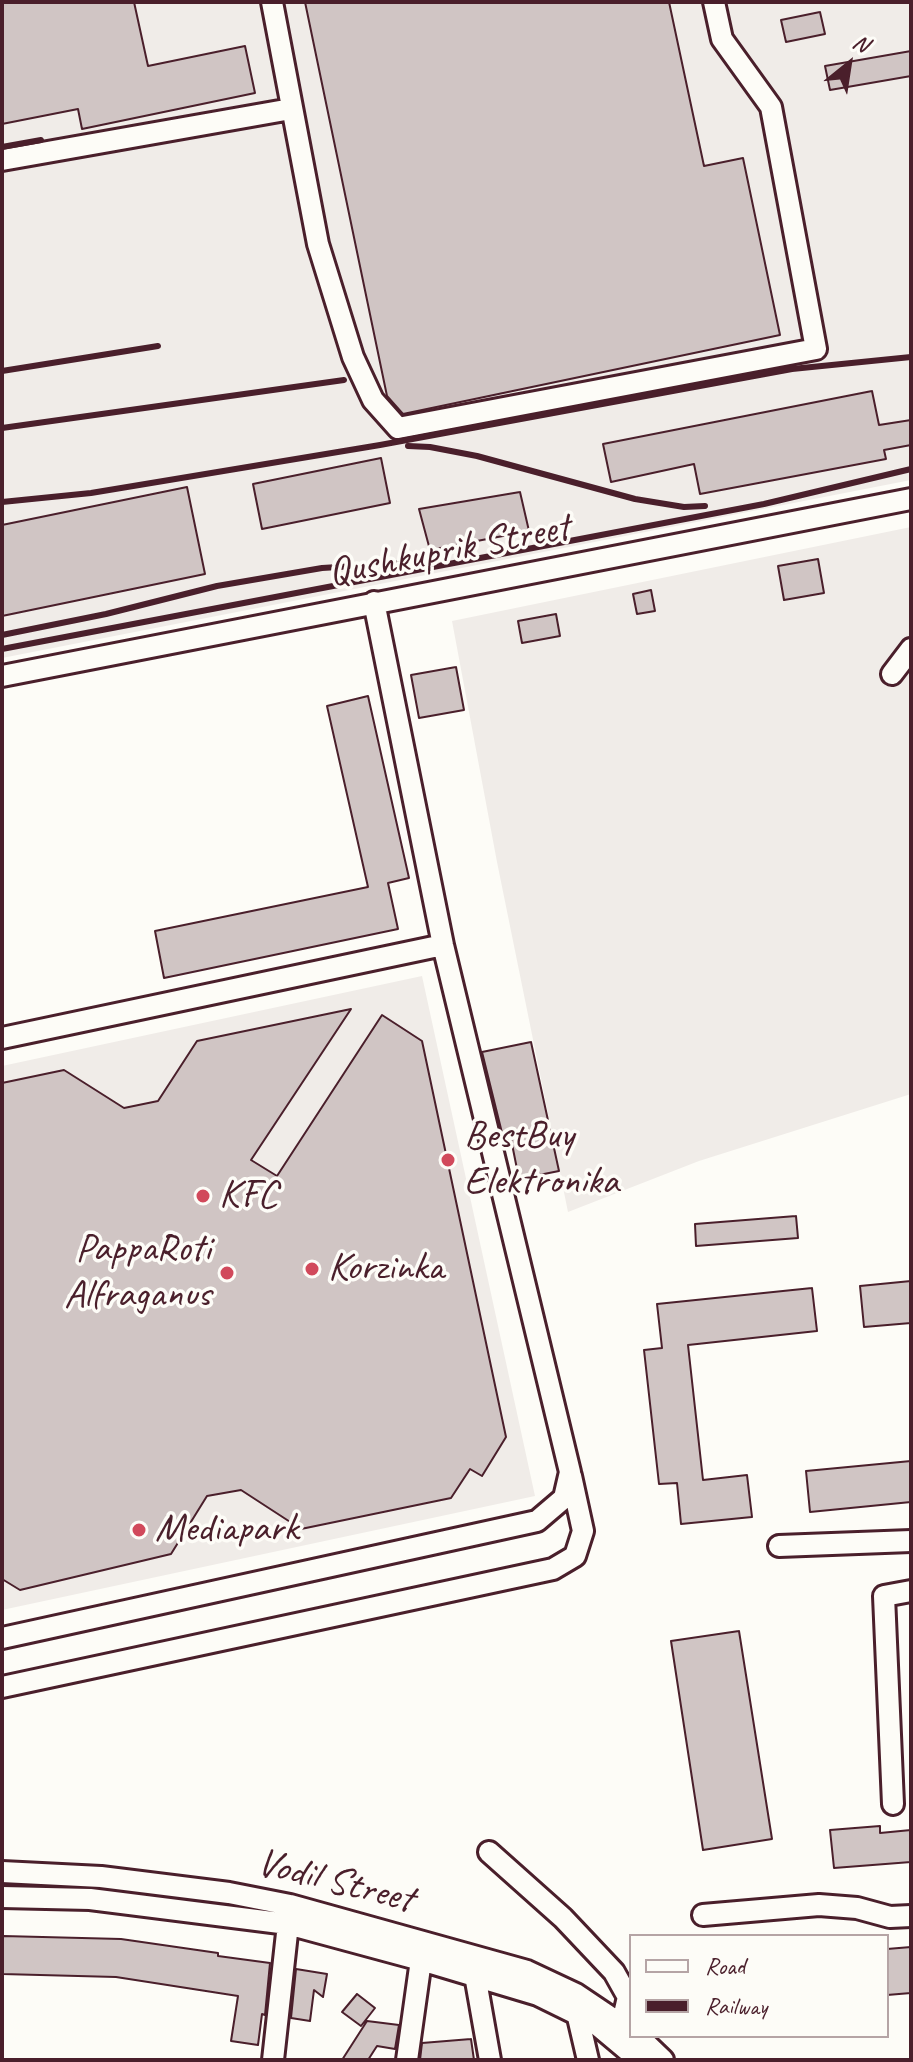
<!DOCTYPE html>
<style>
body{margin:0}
#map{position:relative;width:913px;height:2062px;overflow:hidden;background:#fdfcf7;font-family:Caveat,sans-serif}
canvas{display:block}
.frame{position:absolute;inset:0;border:4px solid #4a1f2b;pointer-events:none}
.legend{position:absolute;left:629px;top:1934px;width:260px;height:104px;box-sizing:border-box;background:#fdfcf7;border:2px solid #b5a4a5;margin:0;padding:10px 14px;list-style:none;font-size:24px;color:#4a1f2b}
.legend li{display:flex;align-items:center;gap:16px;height:40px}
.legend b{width:40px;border:2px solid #b5a4a5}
.north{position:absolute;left:809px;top:24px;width:80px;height:80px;-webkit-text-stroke:6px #fdfcf7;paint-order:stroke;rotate:30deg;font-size:22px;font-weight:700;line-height:32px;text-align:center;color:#4a1f2b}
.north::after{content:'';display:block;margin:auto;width:28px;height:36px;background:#4a1f2b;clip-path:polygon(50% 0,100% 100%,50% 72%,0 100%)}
</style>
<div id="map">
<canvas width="913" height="2062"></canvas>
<div class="frame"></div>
<ul class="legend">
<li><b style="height:10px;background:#fdfcf7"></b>Road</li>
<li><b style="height:10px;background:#4a1f2b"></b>Railway</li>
</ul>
<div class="north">N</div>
</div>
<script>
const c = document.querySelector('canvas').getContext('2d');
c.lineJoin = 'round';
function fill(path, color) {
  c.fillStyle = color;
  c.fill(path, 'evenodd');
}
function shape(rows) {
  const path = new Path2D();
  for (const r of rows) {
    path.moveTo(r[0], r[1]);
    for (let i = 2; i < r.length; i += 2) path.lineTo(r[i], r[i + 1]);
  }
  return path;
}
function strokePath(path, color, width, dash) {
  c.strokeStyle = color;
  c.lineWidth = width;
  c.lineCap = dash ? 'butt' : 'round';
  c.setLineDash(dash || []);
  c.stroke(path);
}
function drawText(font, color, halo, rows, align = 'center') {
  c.font = font + ' Caveat,sans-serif';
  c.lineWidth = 7;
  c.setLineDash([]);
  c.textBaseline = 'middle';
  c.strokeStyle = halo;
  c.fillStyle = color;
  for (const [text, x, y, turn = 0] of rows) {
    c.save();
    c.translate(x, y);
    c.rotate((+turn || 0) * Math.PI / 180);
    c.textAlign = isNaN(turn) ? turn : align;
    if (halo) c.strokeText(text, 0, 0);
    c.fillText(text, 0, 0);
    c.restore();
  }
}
const built = shape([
 [2,2,911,2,911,480,2,658],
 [911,527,911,1094,699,1161,568,1212,497,862,452,621],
 [422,976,535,1496,2,1610,2,1066]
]);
const building = shape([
 [2,2,134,2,148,66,245,46,255,93,82,129,78,109,2,124,2,2],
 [305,2,669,2,704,166,743,158,780,335,403,414,387,396,305,2],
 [820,12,825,34,786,42,781,20,820,12],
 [911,51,911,76,830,90,825,66,911,51],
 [872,391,879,425,911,420,911,445,884,450,886,459,700,494,694,464,611,482,603,444,872,391],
 [381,458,390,503,262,529,253,484,381,458],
 [187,487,205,574,2,616,2,525,187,487],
 [520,492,529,531,430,550,419,509,520,492],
 [818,559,824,593,784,600,778,566,818,559],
 [651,590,655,611,637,614,633,594,651,590],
 [556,614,560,636,522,643,518,621,556,614],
 [456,667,464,710,419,718,411,675,456,667],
 [368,696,409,878,388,883,398,929,164,978,155,931,368,887,327,706,368,696],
 [351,1009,251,1160,277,1176,382,1015,422,1041,506,1437,482,1476,470,1469,451,1498,301,1529,241,1490,207,1496,171,1554,20,1590,2,1579,2,1083,64,1070,124,1108,158,1101,197,1041,351,1009],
 [531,1042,559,1171,519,1179,511,1139,504,1141,482,1052,531,1042],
 [796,1216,798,1238,696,1246,695,1224,796,1216],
 [911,1281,911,1323,864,1327,860,1286,911,1281],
 [812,1288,817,1331,688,1345,703,1480,747,1475,752,1517,681,1524,677,1483,659,1484,644,1350,662,1348,657,1304,812,1288],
 [911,1461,911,1502,810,1512,806,1471,911,1461],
 [739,1631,772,1839,703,1850,671,1641,739,1631],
 [880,1826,880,1833,911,1830,911,1862,834,1868,830,1830,880,1826],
 [3,1936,121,1939,218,1953,218,1956,270,1963,265,2015,262,2014,258,2045,231,2041,238,1996,116,1977,2,1974,3,1936],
 [911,1947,911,1993,887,1995,887,1949,911,1947],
 [296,1969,327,1974,323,1997,314,1990,310,2021,291,2018,296,1969],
 [357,1994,375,2008,361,2026,342,2012,357,1994],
 [367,2021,399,2025,395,2049,377,2046,368,2060,342,2060,367,2021],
 [471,2039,474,2060,420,2060,422,2043,471,2039]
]);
const minor = shape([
 [272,2,318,244,353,357,373,400,398,428,816,349,771,107,722,39,714,2],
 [2,160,291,109],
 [892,674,911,649],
 [2,676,911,499],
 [2,1038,443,945],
 [779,1546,911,1541],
 [2,1638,537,1521,564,1498,570,1472,443,945,374,602],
 [2,1687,553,1569,575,1556,583,1531,571,1476],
 [893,1804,884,1596,911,1591],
 [489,1852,563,1918,614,1972,628,1997,622,2023],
 [2,1872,101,1877,229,1893,290,1905,527,1971,576,1994,631,2031],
 [2,1897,90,1899,288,1924,421,1960,538,1995,595,2023,639,2060],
 [703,1915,819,1905,857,1908,890,1917,911,1916],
 [475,1975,490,2060],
 [577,2013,588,2060],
 [638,2036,663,2060],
 [273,2060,288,1924],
 [407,2060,421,1960]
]);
const rail = shape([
 [2,147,41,140],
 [2,371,158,346],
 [2,428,344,380],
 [408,446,430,447,477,456,635,499,684,507,705,506],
 [2,502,91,493,380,445,792,369,911,357],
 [2,635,106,614,217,586,322,568,405,563],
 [2,649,764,504,911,469]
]);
const markers = [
 [448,1160,8,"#d1495b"],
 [203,1196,8,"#d1495b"],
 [312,1269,8,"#d1495b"],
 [227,1273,8,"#d1495b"],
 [139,1530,8,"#d1495b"]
];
const streetNames = [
 ["Qushkuprik Street",449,551,-11],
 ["Vodil Street",335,1882,14]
];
const poiNames = [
 ["BestBuy",464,1137],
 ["Elektronika",464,1183],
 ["KFC",219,1196],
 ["PappaRoti",211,1250,"right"],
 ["Alfraganus",211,1296,"right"],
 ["Korzinka",328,1269],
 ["Mediapark",155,1530]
];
fill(built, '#f0ece8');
fill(building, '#d0c5c4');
strokePath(building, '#4a1f2b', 2);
strokePath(minor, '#4a1f2b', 26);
strokePath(minor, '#fdfcf7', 20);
strokePath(rail, '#4a1f2b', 6);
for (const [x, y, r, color] of markers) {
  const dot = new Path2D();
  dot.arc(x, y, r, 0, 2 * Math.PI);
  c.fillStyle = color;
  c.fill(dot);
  strokePath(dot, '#fdfcf7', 3);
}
drawText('40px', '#4a1f2b', '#fdfcf7', streetNames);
drawText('40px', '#4a1f2b', '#fdfcf7', poiNames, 'left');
</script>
